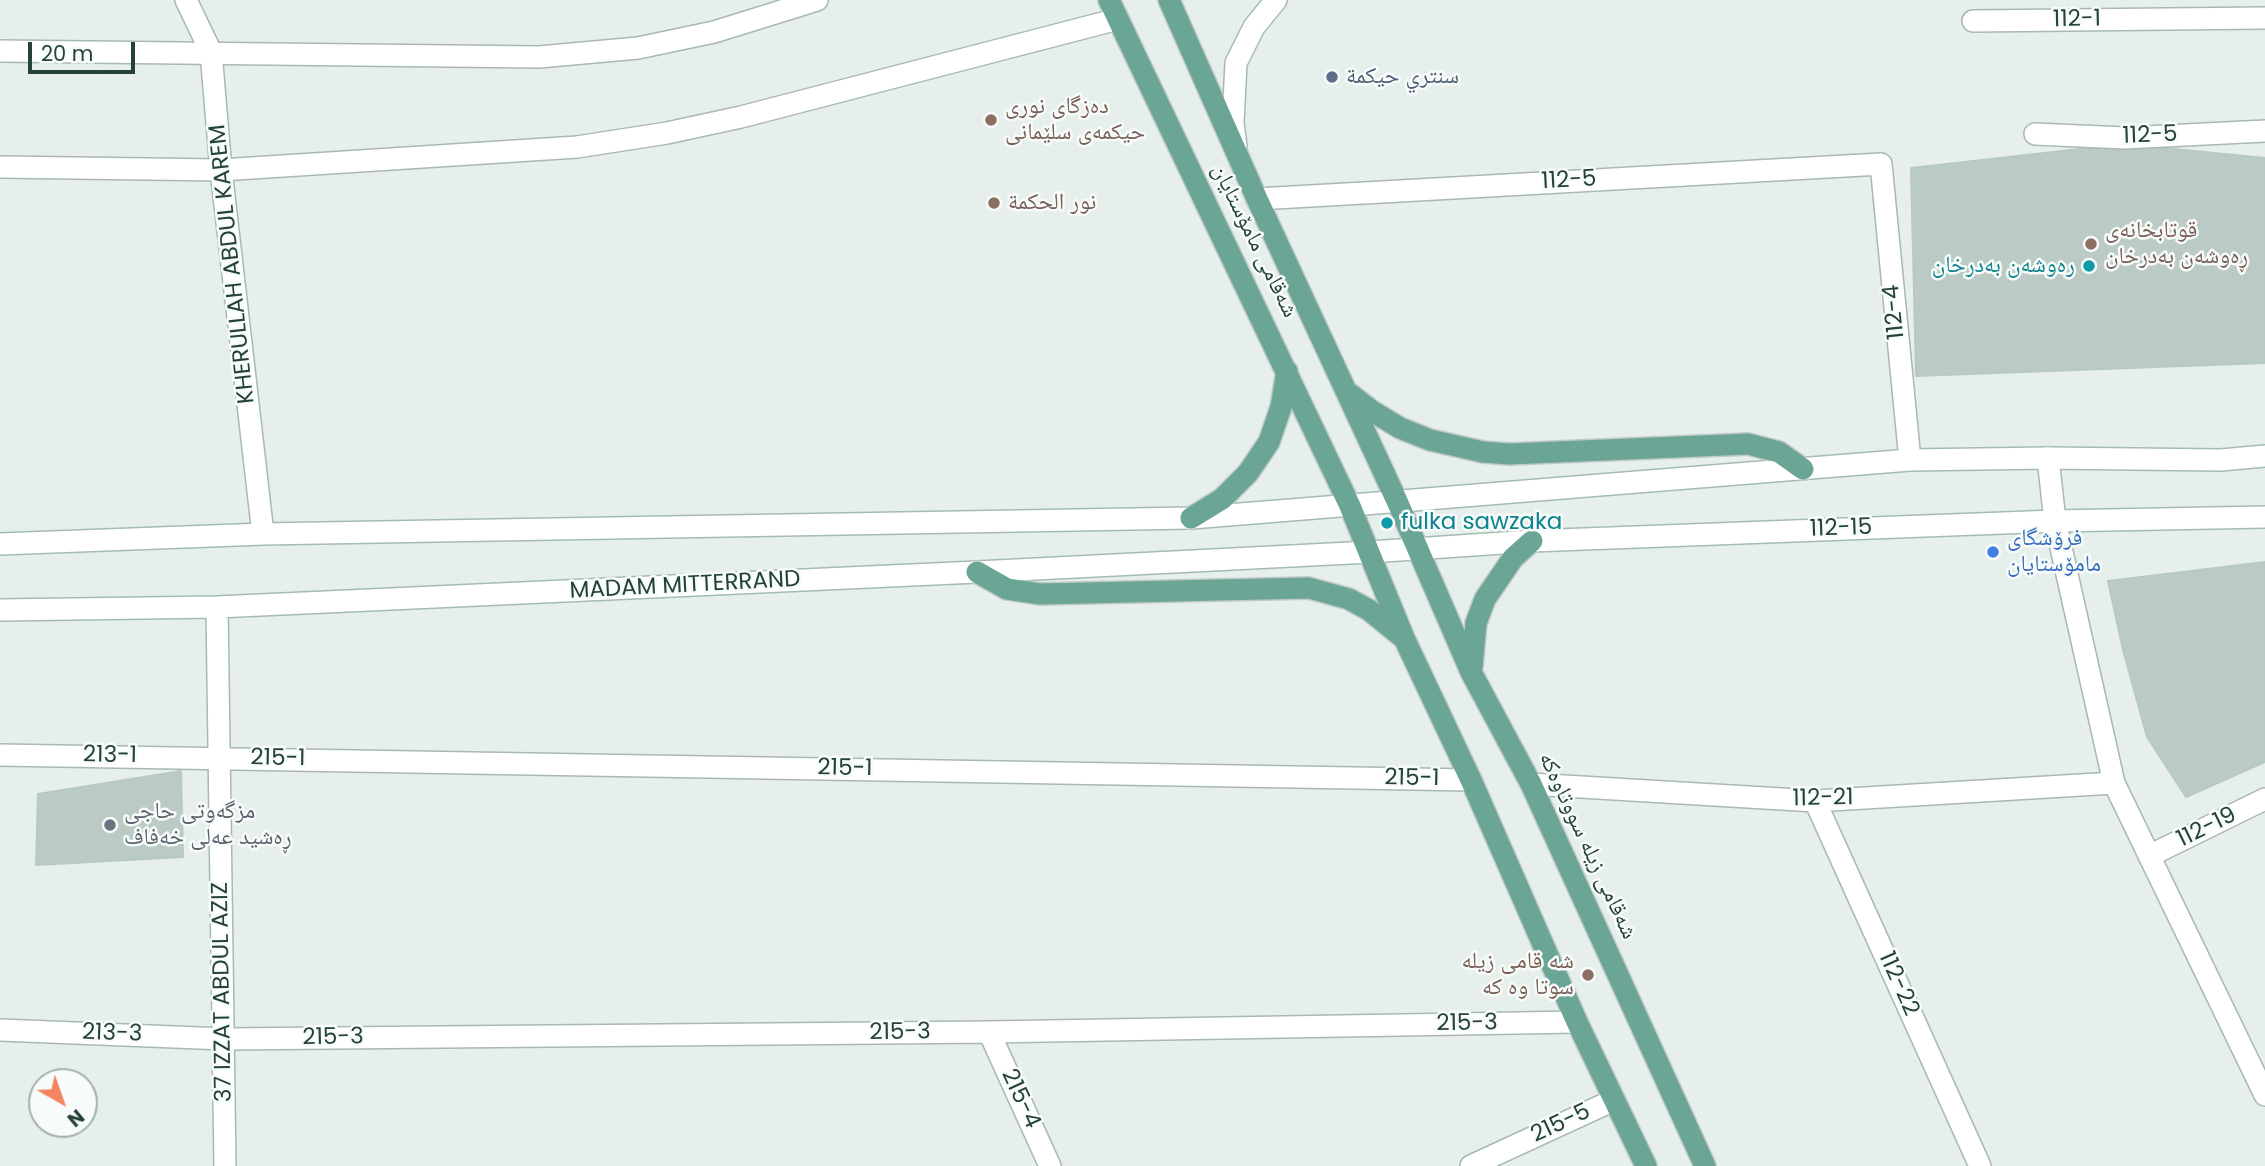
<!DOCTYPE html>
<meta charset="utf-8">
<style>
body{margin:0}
#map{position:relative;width:2265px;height:1166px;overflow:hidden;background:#e6efeb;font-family:Poppins,sans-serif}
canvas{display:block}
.north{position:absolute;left:28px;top:1068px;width:70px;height:70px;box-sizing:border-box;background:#f7fbf9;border:2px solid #a3b1ad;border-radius:50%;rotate:140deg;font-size:19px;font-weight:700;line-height:28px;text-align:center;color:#24423a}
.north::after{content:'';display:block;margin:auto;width:24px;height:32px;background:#f4845f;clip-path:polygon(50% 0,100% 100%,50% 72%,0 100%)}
.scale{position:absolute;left:28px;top:42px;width:107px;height:32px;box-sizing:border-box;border:4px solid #24423a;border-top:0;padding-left:9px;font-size:21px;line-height:24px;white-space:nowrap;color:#24423a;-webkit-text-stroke:5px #f7fbf9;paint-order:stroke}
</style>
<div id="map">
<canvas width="2265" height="1166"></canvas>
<div class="north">N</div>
<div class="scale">20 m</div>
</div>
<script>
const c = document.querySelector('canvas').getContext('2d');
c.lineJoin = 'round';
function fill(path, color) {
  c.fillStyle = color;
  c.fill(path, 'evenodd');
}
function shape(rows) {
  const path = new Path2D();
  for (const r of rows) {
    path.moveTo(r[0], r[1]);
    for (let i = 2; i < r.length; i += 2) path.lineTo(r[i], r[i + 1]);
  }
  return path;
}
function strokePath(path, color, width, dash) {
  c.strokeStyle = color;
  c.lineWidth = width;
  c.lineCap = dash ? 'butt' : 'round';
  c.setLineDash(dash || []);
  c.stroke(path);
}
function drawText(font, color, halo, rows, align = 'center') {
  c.font = font + ' Poppins,"Noto Naskh Arabic",sans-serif';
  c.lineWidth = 5;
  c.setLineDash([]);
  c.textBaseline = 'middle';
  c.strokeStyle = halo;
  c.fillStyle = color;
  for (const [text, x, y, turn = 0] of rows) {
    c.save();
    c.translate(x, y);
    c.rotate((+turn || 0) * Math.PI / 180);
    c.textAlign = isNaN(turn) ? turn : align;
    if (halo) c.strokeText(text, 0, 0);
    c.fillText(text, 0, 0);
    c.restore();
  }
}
const building = shape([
 [2124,144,2265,158,2265,363,1916,376,1911,168,2124,144],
 [2265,562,2265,762,2186,797,2147,737,2123,650,2108,581,2265,562],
 [181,771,183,857,36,865,38,794,181,771]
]);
const street = shape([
 [1973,21,2265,18],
 [0,51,539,57,638,48,714,32,817,0],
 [2035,134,2125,138,2265,131],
 [0,167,221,170,577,147,667,133,741,117,1118,19],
 [1257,199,1881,164,1910,460],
 [2048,458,2055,521,2114,783,2265,1095],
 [0,755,1471,780],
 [1531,784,1815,801,2114,783],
 [1815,801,1980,1166],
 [2149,856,2265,799],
 [0,1030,224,1039,989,1032,1577,1022],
 [989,1032,1050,1166],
 [1471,1166,1614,1100]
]);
const secondary = shape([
 [186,0,211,52,221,170,263,534],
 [1236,146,1233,123,1236,63,1254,27,1276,0],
 [0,544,263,534,1191,518,1910,460,2048,458,2221,460,2265,456],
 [217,607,225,1166],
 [0,610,217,607,977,572,1370,552,1532,541,2055,521,2265,517]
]);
const primary = shape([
 [1109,0,1350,506,1404,638,1471,780,1577,1022,1646,1166],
 [1169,0,1257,199,1397,501,1471,672,1531,784,1705,1166],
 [1350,394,1372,411,1400,428,1430,440,1483,452,1509,454,1748,444,1779,452,1803,469],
 [1191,518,1222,499,1248,473,1269,442,1281,407,1287,371],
 [977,572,1007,589,1040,594,1309,588,1349,599,1369,610,1401,636],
 [1472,667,1476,623,1485,599,1513,558,1532,541]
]);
const markers = [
 [1332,77,7,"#5c6f8a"],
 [991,120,7,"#8d6e63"],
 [994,203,7,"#8d6e63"],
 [2091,244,7,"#8d6e63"],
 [2089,266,7,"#0f9aa8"],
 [1387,523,7,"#0f9aa8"],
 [1993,552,7,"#3f7fe0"],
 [110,825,7,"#6b7280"],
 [1588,975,7,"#8d6e63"]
];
const streetNames = [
 ["112-1",2077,20,-1],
 ["112-5",2150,136,-2],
 ["112-5",1569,181,-3],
 ["شەقامی مامۆستایان",1254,241,64],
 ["KHERULLAH ABDUL KAREM",233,264,-96],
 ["112-4",1895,312,-96],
 ["112-15",1841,529,-2],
 ["MADAM MITTERRAND",685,586,-3],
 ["213-1",110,756,1],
 ["215-1",278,759,1],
 ["215-1",845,769,1],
 ["215-1",1412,779,1],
 ["112-21",1823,799,-1],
 ["112-19",2207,828,-26],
 ["شەقامی زیلە سووتاوەکە",1587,846,65],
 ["112-22",1898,984,66],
 ["37 IZZAT ABDUL AZIZ",223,992,-91],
 ["215-3",1467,1024,-1],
 ["215-3",900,1033,-1],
 ["213-3",112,1034,2],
 ["215-3",333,1038,-1],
 ["215-4",1020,1099,65],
 ["215-5",1561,1124,-25]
];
const serviceNames = [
 ["سنتري حيكمة",1346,77]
];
const educationNames = [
 ["دەزگای نوری",1005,107],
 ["حیکمەی سلێمانی",1005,133],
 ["نور الحكمة",1008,203],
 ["قوتابخانه‌ی",2105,231],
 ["ڕه‌وشه‌ن به‌درخان",2105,257],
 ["شه قامى زيله",1574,962,"right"],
 ["سوتا وه كه",1574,988,"right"]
];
const cultureNames = [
 ["رەوشەن بەدرخان",2075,266],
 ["fulka sawzaka",1401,523,"left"]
];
const shopNames = [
 ["فرۆشگای",2007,539],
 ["مامۆستایان",2007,565]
];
const worshipNames = [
 ["مزگەوتی حاجی",124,812],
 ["ڕەشید عەلی خەفاف",124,838]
];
fill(building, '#bbcac4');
strokePath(building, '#b8c9c2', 2);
strokePath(street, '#a8b8b2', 24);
strokePath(secondary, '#a4bbb3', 24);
strokePath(primary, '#c2cac8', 24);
strokePath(street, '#fff', 21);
strokePath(secondary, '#fff', 21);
strokePath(primary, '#6aa596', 21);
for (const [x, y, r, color] of markers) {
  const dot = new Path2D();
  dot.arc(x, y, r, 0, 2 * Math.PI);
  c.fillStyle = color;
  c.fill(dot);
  strokePath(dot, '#f7fbf9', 2.5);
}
drawText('23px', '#24423a', '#f7fbf9', streetNames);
drawText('23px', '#4e5e75', '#f7fbf9', serviceNames, 'left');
drawText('23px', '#785e54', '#f7fbf9', educationNames, 'left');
drawText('23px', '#0d838f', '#f7fbf9', cultureNames, 'right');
drawText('23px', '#366cbe', '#f7fbf9', shopNames, 'left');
drawText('23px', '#5b616d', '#f7fbf9', worshipNames, 'left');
</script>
